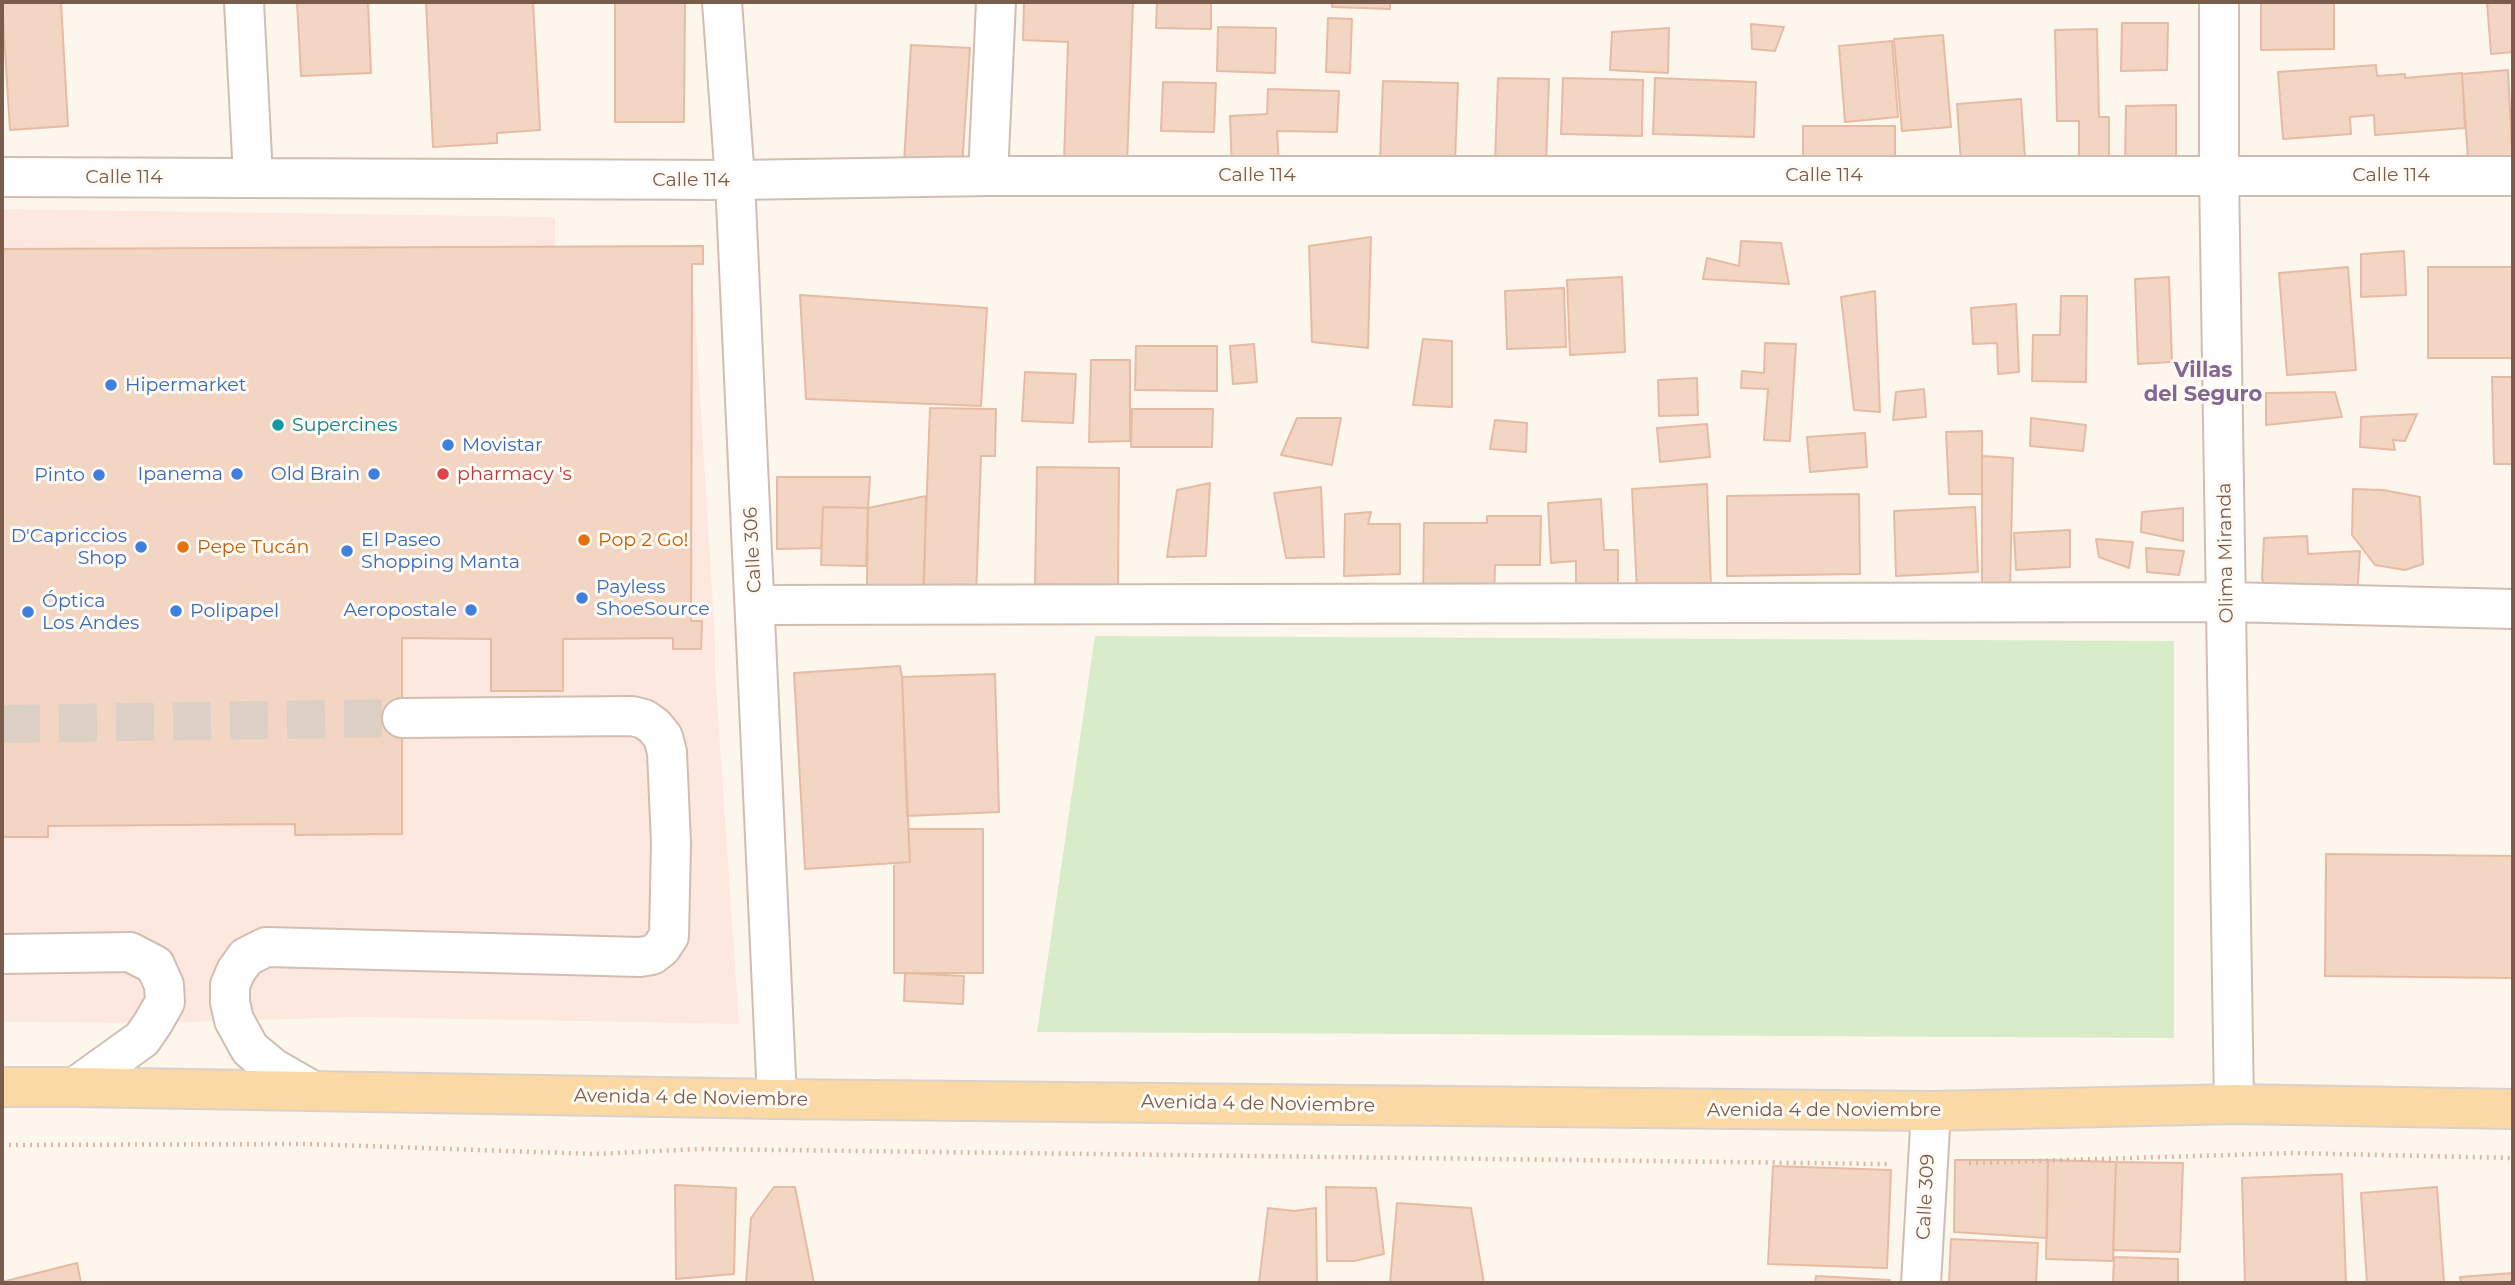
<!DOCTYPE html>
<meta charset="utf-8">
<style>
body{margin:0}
#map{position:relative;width:2515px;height:1285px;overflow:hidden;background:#fdf6ec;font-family:Montserrat,sans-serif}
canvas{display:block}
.frame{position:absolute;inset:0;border:4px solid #7a5c4d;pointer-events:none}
</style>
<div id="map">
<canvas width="2515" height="1285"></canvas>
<div class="frame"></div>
</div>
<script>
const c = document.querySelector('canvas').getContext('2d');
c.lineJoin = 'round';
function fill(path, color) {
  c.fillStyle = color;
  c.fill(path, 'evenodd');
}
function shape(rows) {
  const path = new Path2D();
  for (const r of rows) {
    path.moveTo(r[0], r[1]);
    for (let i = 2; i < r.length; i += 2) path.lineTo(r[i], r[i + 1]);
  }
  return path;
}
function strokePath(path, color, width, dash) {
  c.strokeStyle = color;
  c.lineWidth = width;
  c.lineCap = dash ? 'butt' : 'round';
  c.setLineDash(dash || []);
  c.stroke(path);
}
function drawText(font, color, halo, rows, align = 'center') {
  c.font = font + ' Montserrat,sans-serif';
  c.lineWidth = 6;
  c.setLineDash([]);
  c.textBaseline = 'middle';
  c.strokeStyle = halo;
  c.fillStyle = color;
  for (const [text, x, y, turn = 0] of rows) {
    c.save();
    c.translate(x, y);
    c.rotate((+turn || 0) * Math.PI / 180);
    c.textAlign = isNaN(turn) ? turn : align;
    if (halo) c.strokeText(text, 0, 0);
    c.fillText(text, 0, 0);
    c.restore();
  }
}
const commercial = shape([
 [2,209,555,217,555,247,703,246,703,264,692,265,715,640,715,671,739,1024,358,1017,153,1023,2,1022]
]);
const green = shape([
 [1095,636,2174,641,2174,1038,1037,1032]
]);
const building = shape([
 [2,2,61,2,68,126,10,130,2,2],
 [297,2,368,2,371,73,301,76,297,2],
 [426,2,533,2,540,130,497,133,497,143,433,147,426,2],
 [615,2,685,2,684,122,615,122,615,2],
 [1024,2,1133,2,1127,163,1064,161,1068,42,1023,40,1024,2],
 [1157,2,1211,2,1211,29,1156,28,1157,2],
 [1332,2,1390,2,1390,9,1332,7,1332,2],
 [2261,2,2334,2,2334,49,2261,50,2261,2],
 [2487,2,2513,2,2513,52,2491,54,2487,2],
 [1328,18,1352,19,1350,73,1326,72,1328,18],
 [2122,23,2168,23,2167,70,2121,71,2122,23],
 [1751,24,1784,27,1775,51,1752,49,1751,24],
 [1218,27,1276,28,1275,73,1217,71,1218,27],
 [1669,28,1668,73,1610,70,1612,32,1669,28],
 [2097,29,2099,117,2109,117,2109,158,2079,159,2079,121,2057,121,2055,30,2097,29],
 [1943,35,1951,127,1902,131,1894,39,1943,35],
 [1892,41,1898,117,1845,122,1839,46,1892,41],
 [911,45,970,48,962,166,904,163,911,45],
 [2376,65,2377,76,2405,74,2405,78,2462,73,2465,128,2375,135,2374,115,2350,117,2351,134,2283,139,2278,72,2376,65],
 [2508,70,2513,169,2469,173,2462,74,2508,70],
 [1498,78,1549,79,1546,164,1495,163,1498,78],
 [1563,78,1643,80,1642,136,1561,134,1563,78],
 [1655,78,1756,82,1754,137,1653,134,1655,78],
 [1383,81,1458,83,1455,162,1380,159,1383,81],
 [1163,82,1216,83,1214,132,1161,131,1163,82],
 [1268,89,1339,91,1337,132,1277,131,1279,166,1232,169,1230,116,1267,114,1268,89],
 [2021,99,2025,158,1961,163,1957,104,2021,99],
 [2176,105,2176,165,2125,165,2126,106,2176,105],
 [1803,126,1895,126,1895,162,1803,163,1803,126],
 [1371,237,1368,348,1312,342,1309,246,1371,237],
 [1741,241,1781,243,1789,284,1703,279,1707,258,1739,266,1741,241],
 [703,246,703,264,692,264,691,621,702,621,701,649,673,649,673,638,563,639,563,691,491,691,491,639,402,638,402,834,295,835,295,824,48,826,48,837,2,837,2,249,703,246],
 [2404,251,2406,295,2361,297,2361,254,2404,251],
 [2348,267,2356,370,2287,375,2279,273,2348,267],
 [2428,267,2513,267,2513,358,2428,358,2428,267],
 [1622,277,1625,352,1570,355,1567,280,1622,277],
 [2169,277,2172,362,2138,364,2135,279,2169,277],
 [1564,288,1566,347,1507,349,1505,291,1564,288],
 [1875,291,1880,412,1854,410,1841,297,1875,291],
 [800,295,987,308,981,406,806,399,800,295],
 [2061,296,2087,296,2086,382,2032,381,2033,335,2060,335,2061,296],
 [2016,304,2019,372,1998,374,1997,343,1973,344,1971,308,2016,304],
 [1423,339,1452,341,1452,407,1413,405,1423,339],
 [1765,343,1796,344,1790,441,1764,440,1768,389,1741,388,1742,371,1764,373,1765,343],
 [1254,344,1257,382,1233,384,1230,346,1254,344],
 [1136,346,1217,346,1217,391,1135,390,1136,346],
 [1091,360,1130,360,1130,441,1089,442,1091,360],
 [1025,372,1076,374,1073,423,1022,421,1025,372],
 [2492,377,2513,377,2513,464,2494,464,2492,377],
 [1697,378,1698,415,1659,416,1658,380,1697,378],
 [1924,389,1926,417,1893,420,1896,392,1924,389],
 [2335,392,2342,417,2266,425,2266,393,2335,392],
 [930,408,996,409,995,456,981,456,976,597,923,596,930,408],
 [1132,409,1213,409,1212,447,1131,447,1132,409],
 [2417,414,2405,441,2393,440,2395,450,2360,447,2361,417,2417,414],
 [1297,418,1341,418,1332,465,1281,455,1297,418],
 [2031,418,2086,425,2083,451,2030,446,2031,418],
 [1495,420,1527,423,1526,452,1490,449,1495,420],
 [1707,424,1710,457,1660,462,1657,428,1707,424],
 [1982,431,1982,494,1949,494,1946,432,1982,431],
 [1865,433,1867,467,1810,472,1807,437,1865,433],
 [1982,456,2013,458,2010,589,1982,589,1982,456],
 [1037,467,1119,468,1118,585,1035,584,1037,467],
 [777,477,870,477,868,508,823,507,821,548,777,549,777,477],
 [1210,483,1206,556,1167,557,1177,490,1210,483],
 [1707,484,1711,587,1637,591,1632,489,1707,484],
 [1321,487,1324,557,1286,558,1274,493,1321,487],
 [2353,489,2383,490,2420,497,2423,564,2405,570,2375,565,2352,535,2353,489],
 [1859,494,1860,574,1727,576,1727,496,1859,494],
 [926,496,924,586,867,585,868,508,926,496],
 [1601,499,1604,550,1618,550,1618,596,1576,596,1576,561,1551,563,1548,503,1601,499],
 [823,507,868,508,866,566,821,565,823,507],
 [1975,507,1978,572,1896,576,1894,511,1975,507],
 [2183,508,2183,541,2141,532,2142,512,2183,508],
 [1371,512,1368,524,1400,524,1400,574,1344,576,1345,514,1371,512],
 [1487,516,1541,516,1540,565,1495,565,1494,599,1423,599,1424,523,1487,523,1487,516],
 [2070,530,2070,567,2016,570,2014,533,2070,530],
 [2307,536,2308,554,2360,551,2357,596,2264,586,2262,578,2264,538,2307,536],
 [2096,539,2133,542,2129,568,2099,557,2096,539],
 [2146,548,2184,551,2179,575,2147,572,2146,548],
 [900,666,902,677,910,862,805,869,794,673,900,666],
 [995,674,999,812,907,816,902,677,995,674],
 [908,829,983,829,983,973,894,973,894,863,910,862,908,829],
 [2326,854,2513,856,2513,978,2325,976,2326,854],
 [905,973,964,976,963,1004,904,1001,905,973],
 [1955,1160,2048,1160,2047,1238,1954,1232,1955,1160],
 [2048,1160,2116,1162,2113,1261,2046,1259,2048,1160],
 [2116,1162,2183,1163,2180,1252,2113,1250,2116,1162],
 [1773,1166,1891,1170,1887,1268,1768,1264,1773,1166],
 [2342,1174,2346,1283,2245,1283,2242,1178,2342,1174],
 [675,1185,736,1188,734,1274,676,1279,675,1185],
 [774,1187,795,1187,814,1283,746,1283,751,1218,774,1187],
 [1326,1187,1376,1188,1384,1254,1354,1261,1327,1261,1326,1187],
 [2437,1187,2444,1283,2367,1283,2361,1193,2437,1187],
 [1397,1203,1471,1208,1484,1283,1390,1283,1397,1203],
 [1268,1208,1294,1211,1316,1208,1317,1283,1259,1283,1268,1208],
 [1951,1239,2038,1243,2036,1283,1949,1283,1951,1239],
 [2114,1257,2178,1259,2178,1283,2113,1283,2114,1257],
 [77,1263,81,1283,2,1283,2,1282,77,1263],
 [2513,1273,2513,1283,2461,1283,2460,1277,2513,1273],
 [1816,1276,1890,1280,1890,1283,1815,1283,1816,1276]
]);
const minorTunnel = shape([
 [2,724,402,718]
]);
const path = shape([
 [2,1145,307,1144,595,1154,700,1149,1887,1164],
 [1969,1163,2292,1153,2513,1158]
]);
const minor = shape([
 [244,2,253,177],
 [722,2,735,180,777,1099],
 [2219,2,2219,175,2234,1104],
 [988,176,996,2],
 [2,177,735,180,988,176,2513,176],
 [756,605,2227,602,2513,609],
 [2,954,130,952,155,965,164,985,165,1002,153,1023,142,1039,75,1087],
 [313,1091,273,1068,250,1049,234,1020,230,1002,230,985,236,971,246,957,266,947,640,957,652,955,661,948,669,936,671,843,667,752,663,737,654,726,644,719,632,716,402,718],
 [1921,1283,1931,1111]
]);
const major = shape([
 [2,1087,75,1087,777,1099,1931,1111,2234,1104,2513,1109]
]);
const markers = [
 [111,385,7,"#3f7fe0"],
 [278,425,7,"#0f9aa8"],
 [448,445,7,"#3f7fe0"],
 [237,474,7,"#3f7fe0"],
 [374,474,7,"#3f7fe0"],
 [443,474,7,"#e0444e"],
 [99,475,7,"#3f7fe0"],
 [584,540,7,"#e8710a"],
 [141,547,7,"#3f7fe0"],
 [183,547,7,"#e8710a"],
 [347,551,7,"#3f7fe0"],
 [582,598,7,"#3f7fe0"],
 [471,610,7,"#3f7fe0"],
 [176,611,7,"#3f7fe0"],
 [28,612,7,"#3f7fe0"]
];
const streetNames = [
 ["Calle 114",1257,175],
 ["Calle 114",1824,175],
 ["Calle 114",2391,175],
 ["Calle 114",124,177],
 ["Calle 114",691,180],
 ["Calle 306",753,550,-93],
 ["Olima Miranda",2226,553,-91],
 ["Avenida 4 de Noviembre",691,1098,1],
 ["Avenida 4 de Noviembre",1258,1104,1],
 ["Avenida 4 de Noviembre",1824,1110],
 ["Calle 309",1926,1197,-87]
];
const shopNames = [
 ["Hipermarket",125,385],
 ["Movistar",462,445],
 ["Ipanema",223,474,"right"],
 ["Old Brain",360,474,"right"],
 ["Pinto",85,475,"right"],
 ["D'Capriccios",127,536,"right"],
 ["Shop",127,558,"right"],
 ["El Paseo",361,540],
 ["Shopping Manta",361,562],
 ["Payless",596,587],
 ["ShoeSource",596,609],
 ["Óptica",42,601],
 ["Los Andes",42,623],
 ["Aeropostale",457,610,"right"],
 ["Polipapel",190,611]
];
const cultureNames = [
 ["Supercines",292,425]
];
const healthNames = [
 ["pharmacy 's",457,474]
];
const foodNames = [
 ["Pop 2 Go!",598,540],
 ["Pepe Tucán",197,547]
];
const neighbourhoodNames = [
 ["Villas",2203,371],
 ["del Seguro",2203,395]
];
fill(commercial, '#fde8e0');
fill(green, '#d8ecc9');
fill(building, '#f3d5c3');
strokePath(building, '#e6bba3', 2);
strokePath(minorTunnel, '#dcd0c4', 38, [38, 19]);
strokePath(minor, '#d1beb0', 42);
strokePath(major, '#dad1cd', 42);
strokePath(path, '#d9b8a5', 4.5, [2, 5]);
strokePath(minor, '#fff', 38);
strokePath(major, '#fbd9a5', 38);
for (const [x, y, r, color] of markers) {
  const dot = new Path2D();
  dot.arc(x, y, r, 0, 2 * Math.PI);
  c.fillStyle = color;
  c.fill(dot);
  strokePath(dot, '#fffaf3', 2.5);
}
drawText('19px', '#7a5c4d', '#fffaf3', streetNames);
drawText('19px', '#366cbe', '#fffaf3', shopNames, 'left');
drawText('19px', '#0d838f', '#fffaf3', cultureNames, 'left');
drawText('19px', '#be3a42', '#fffaf3', healthNames, 'left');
drawText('19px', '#c56008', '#fffaf3', foodNames, 'left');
drawText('bold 21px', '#846695', '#fffaf3', neighbourhoodNames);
</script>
